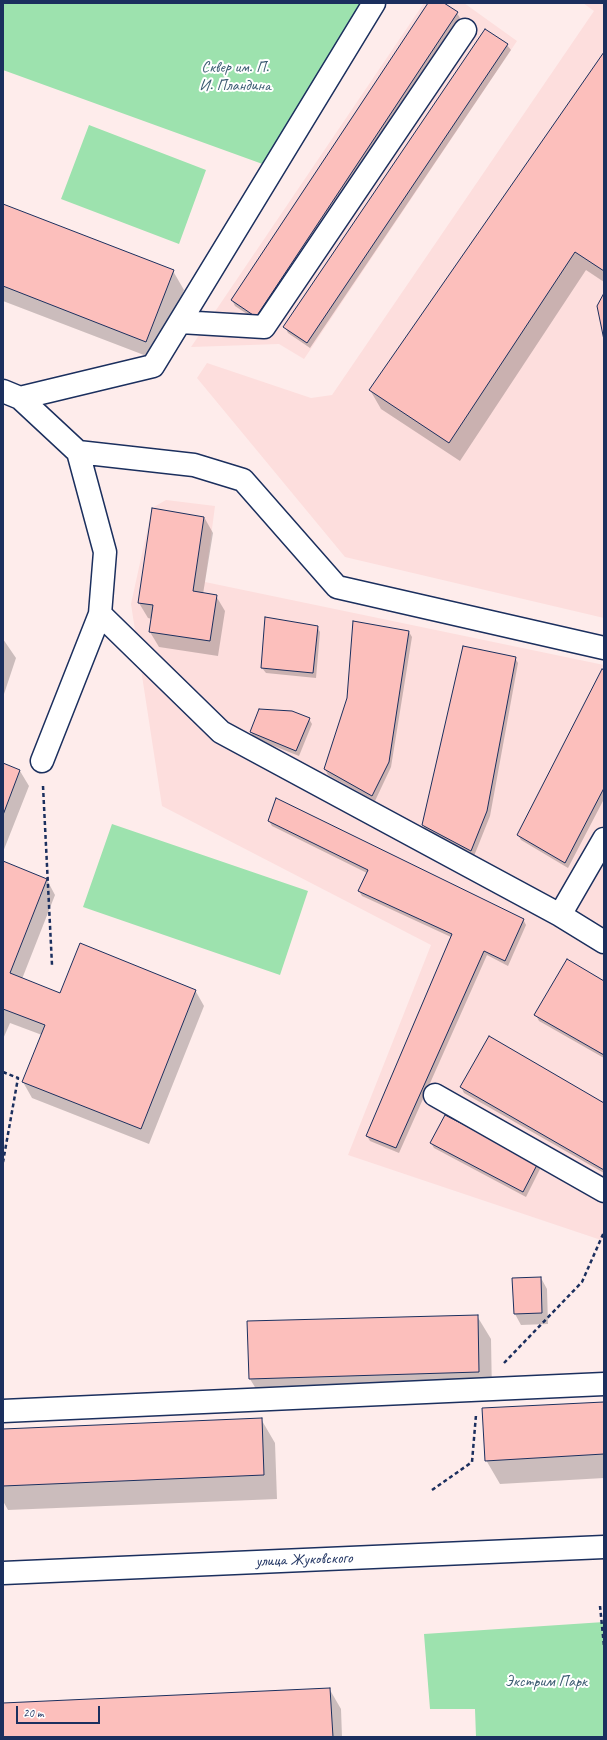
<!DOCTYPE html>
<meta charset="utf-8">
<style>
body{margin:0}
#map{position:relative;width:607px;height:1740px;overflow:hidden;background:#feeceb;font-family:Caveat,sans-serif}
canvas{display:block}
.frame{position:absolute;inset:0;border:4px solid #1b2f5e;pointer-events:none}
.scale{position:absolute;left:16px;top:1706px;width:84px;height:18px;box-sizing:border-box;border:2px solid #1b2f5e;border-top:0;padding-left:5px;font-size:12px;line-height:14px;white-space:nowrap;color:#1b2f5e;-webkit-text-stroke:3px #fff;paint-order:stroke}
</style>
<div id="map">
<canvas width="607" height="1740"></canvas>
<div class="frame"></div>
<div class="scale">20 m</div>
</div>
<script>
const c = document.querySelector('canvas').getContext('2d');
c.lineJoin = 'round';
function fill(path, color) {
  c.fillStyle = color;
  c.fill(path, 'evenodd');
}
function shape(rows) {
  const path = new Path2D();
  for (const r of rows) {
    path.moveTo(r[0], r[1]);
    for (let i = 2; i < r.length; i += 2) path.lineTo(r[i], r[i + 1]);
  }
  return path;
}
function strokePath(path, color, width, dash) {
  c.strokeStyle = color;
  c.lineWidth = width;
  c.lineCap = dash ? 'butt' : 'round';
  c.setLineDash(dash || []);
  c.stroke(path);
}
function drawText(font, color, halo, rows, align = 'center') {
  c.font = font + ' Caveat,sans-serif';
  c.lineWidth = 4;
  c.setLineDash([]);
  c.textBaseline = 'middle';
  c.strokeStyle = halo;
  c.fillStyle = color;
  for (const [text, x, y, turn = 0] of rows) {
    c.save();
    c.translate(x, y);
    c.rotate((+turn || 0) * Math.PI / 180);
    c.textAlign = isNaN(turn) ? turn : align;
    if (halo) c.strokeText(text, 0, 0);
    c.fillText(text, 0, 0);
    c.restore();
  }
}
const built = shape([
 [424,3,464,3,517,41,304,359,279,344,191,347],
 [583,3,604,3,604,618,345,557,197,378,207,363,311,398,332,395,594,11],
 [166,500,215,506,205,582,604,665,604,1241,348,1155,431,945,162,806,131,604,152,508]
]);
const green = shape([
 [3,3,364,3,268,166,3,70],
 [89,125,206,170,179,244,61,199],
 [112,824,308,891,280,975,83,907],
 [604,1622,604,1737,476,1737,475,1709,430,1709,424,1634]
]);
const shadow = shape([
 [429,3,442,3,457,13,460,18,259,322,235,306,232,300],
 [485,30,507,45,511,50,310,348,288,333,285,327],
 [604,53,604,282,586,270,460,461,381,409,370,390],
 [3,205,173,271,184,290,157,360,3,301],
 [204,517,213,533,203,594,216,596,225,611,218,656,159,647,150,632,152,619,148,618,139,603],
 [317,627,320,632,316,678,266,673,262,668],
 [409,632,412,637,391,767,375,801,328,775,325,769],
 [3,639,16,658,3,697],
 [515,658,518,663,490,816,474,856,426,831,423,825],
 [604,671,604,799,568,868,521,840,518,835],
 [309,719,312,724,299,756,254,738,251,732],
 [3,764,20,771,29,786,3,852],
 [269,821,523,919,526,925,508,966,487,955,399,1153,370,1141,367,1136,451,937,362,896,359,891,367,873,272,826],
 [3,862,47,880,55,895,22,979,61,994,195,990,204,1006,149,1144,32,1098,23,1082,42,1035,10,1023,3,1039],
 [604,982,604,1058,539,1021,536,1015],
 [461,1087,604,1104,604,1173,464,1093],
 [431,1143,537,1164,540,1169,526,1197,434,1148],
 [541,1278,547,1289,548,1324,521,1325,515,1314,513,1279],
 [477,1316,491,1339,492,1395,264,1402,250,1379],
 [604,1403,604,1478,500,1484,486,1460],
 [261,1419,275,1443,277,1499,8,1510,3,1501,3,1430],
 [330,1690,341,1709,342,1737,3,1737,3,1704]
]);
const building = shape([
 [428,3,444,3,458,12,256,317,231,300,428,3],
 [485,29,508,44,307,343,283,327,485,29],
 [604,52,604,271,575,252,449,443,369,390,604,52],
 [3,204,174,270,146,342,3,286,3,204],
 [604,293,604,340,597,306,604,293],
 [152,508,204,517,193,591,217,595,210,641,149,632,153,605,138,603,152,508],
 [265,617,318,626,313,673,261,668,265,617],
 [353,621,409,631,389,762,372,796,324,769,347,698,353,621],
 [463,646,516,657,487,811,471,851,422,825,463,646],
 [602,669,604,670,604,788,565,863,517,835,602,669],
 [259,709,292,711,310,718,296,751,250,732,259,709],
 [3,763,20,770,3,815,3,763],
 [276,798,524,919,505,961,484,951,396,1148,366,1136,452,934,358,891,368,870,268,821,276,798],
 [3,861,47,879,10,973,60,993,80,943,196,990,141,1129,22,1082,45,1025,3,1009,3,861],
 [567,959,604,981,604,1055,534,1015,567,959],
 [489,1036,604,1103,604,1170,460,1087,489,1036],
 [445,1115,538,1163,523,1192,430,1143,445,1115],
 [541,1277,542,1313,514,1314,512,1278,541,1277],
 [478,1315,479,1372,249,1379,247,1321,478,1315],
 [604,1402,604,1454,485,1461,482,1408,604,1402],
 [262,1418,264,1475,3,1486,3,1429,262,1418],
 [330,1688,333,1737,3,1737,3,1703,330,1688]
]);
const path = shape([
 [43,786,52,965],
 [3,1072,18,1078,3,1162],
 [504,1363,582,1282,604,1232],
 [432,1490,472,1462,476,1415],
 [600,1606,604,1646]
]);
const minor = shape([
 [180,322,264,327,465,30],
 [3,391,20,398,78,452,105,552,100,614,42,761],
 [20,398,153,366,374,3],
 [78,452,194,465,243,480,337,587,604,648],
 [100,614,221,732,560,915,604,942],
 [560,915,604,839],
 [435,1095,604,1191],
 [3,1411,604,1384],
 [3,1573,604,1547]
]);
const parkNames = [
 ["Сквер им. П.",235,68],
 ["И. Пландина",235,86],
 ["Экстрим Парк",546,1682]
];
const streetNames = [
 ["улица Жуковского",304,1560,-2]
];
fill(built, '#fddedd');
fill(green, '#9de2ae');
fill(shadow, '#0003');
fill(building, '#fcbfbc');
strokePath(building, '#1b2f5e', 1);
strokePath(minor, '#1b2f5e', 25);
strokePath(path, '#1b2f5e', 2.5, [4, 3]);
strokePath(minor, '#fff', 22);
drawText('16px', '#3c5c72', '#fff', parkNames);
drawText('16px', '#1b2f5e', '#fff', streetNames);
</script>
